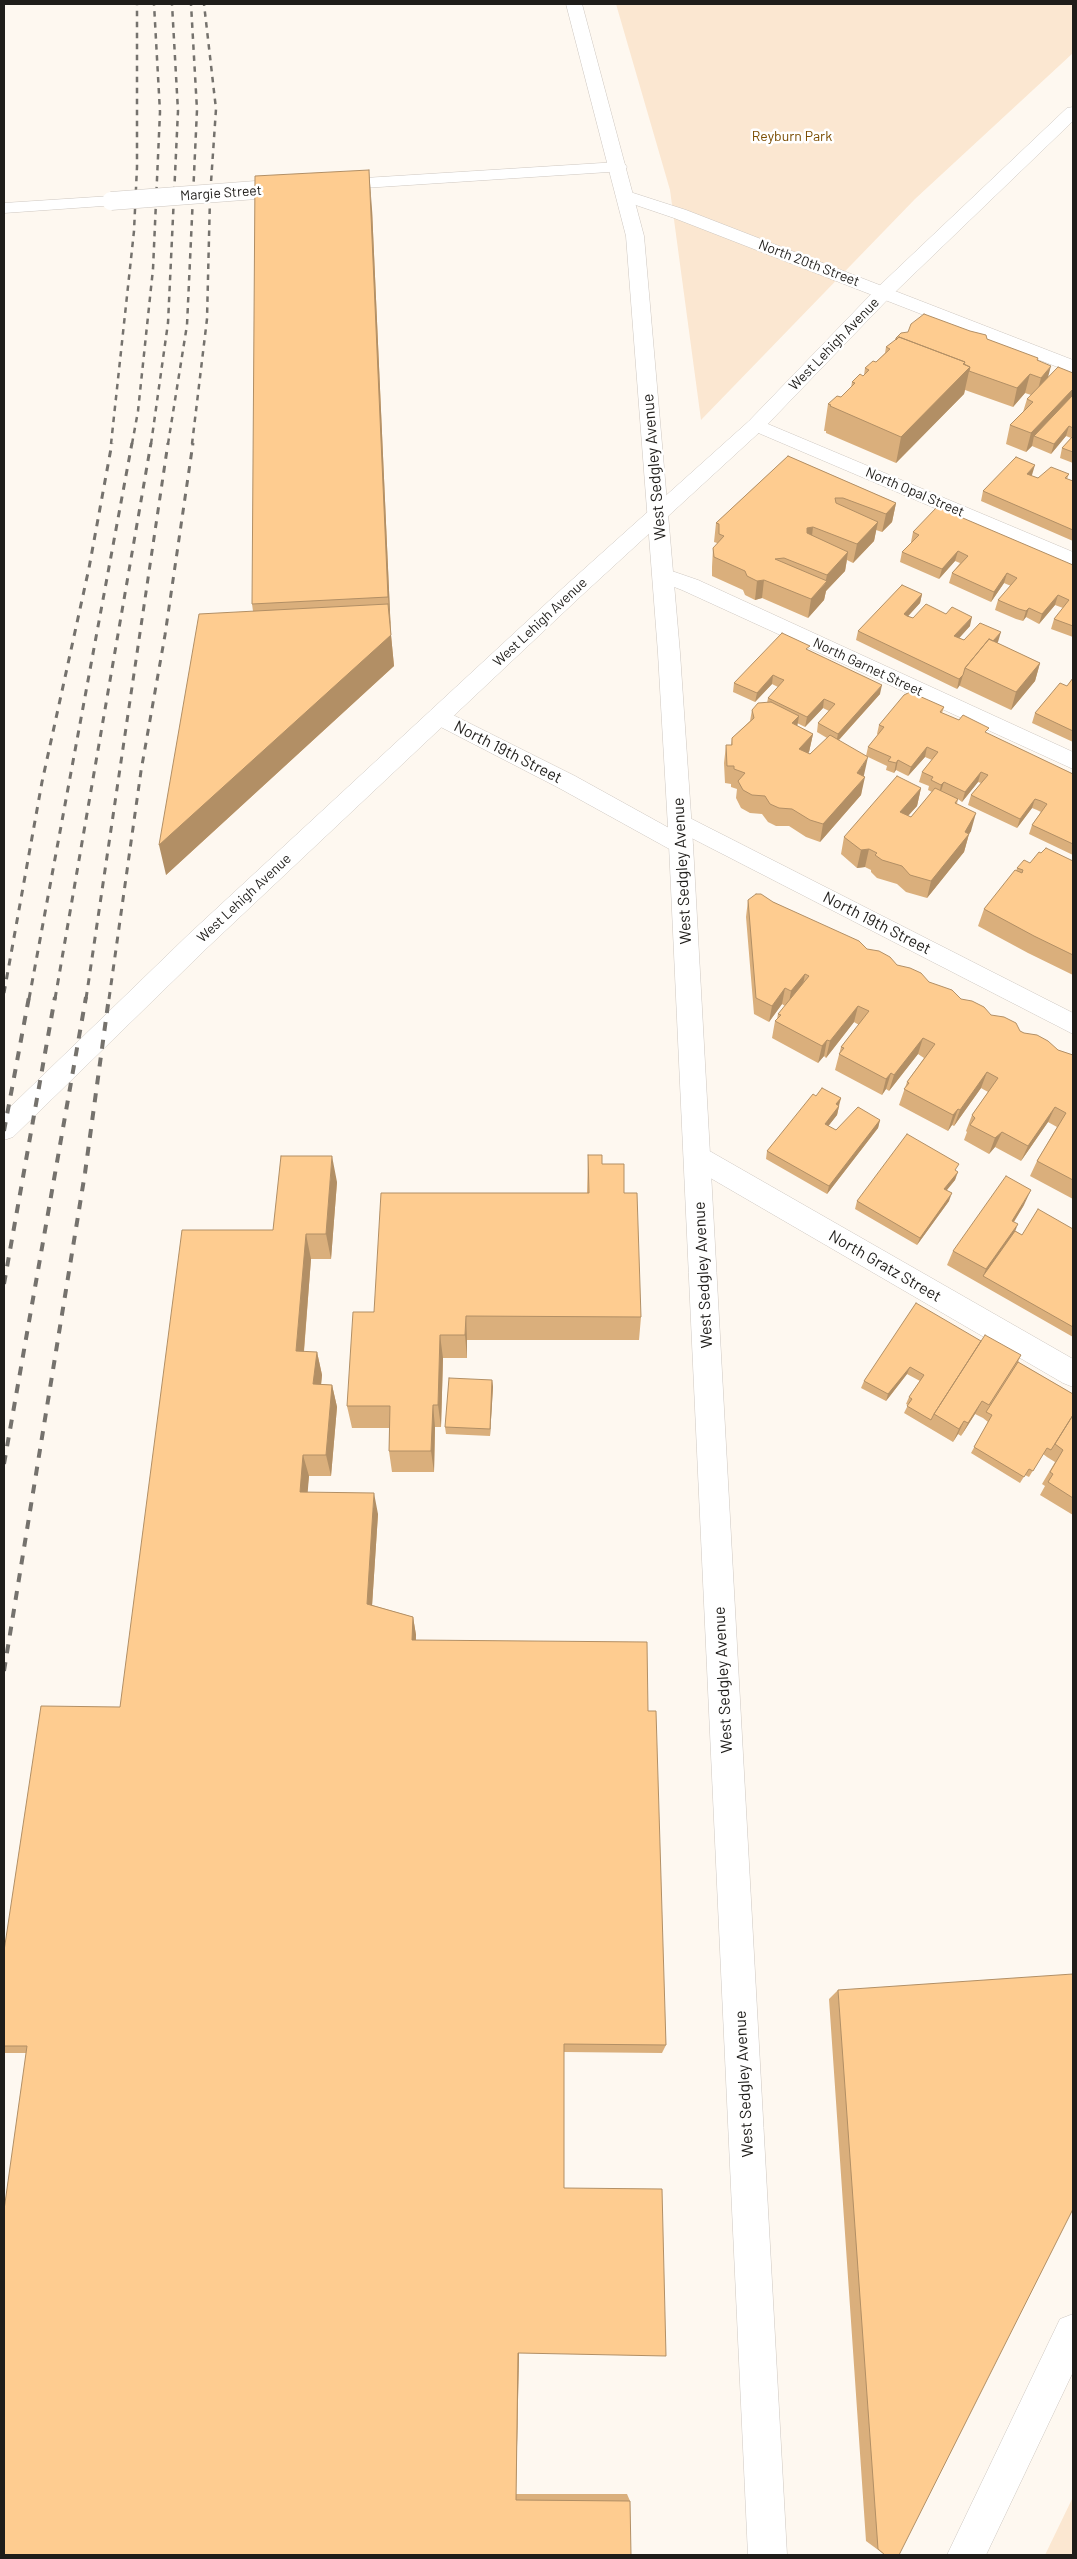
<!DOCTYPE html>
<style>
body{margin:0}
#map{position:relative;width:1077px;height:2559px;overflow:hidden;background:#fef8f0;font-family:Barlow,sans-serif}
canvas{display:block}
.frame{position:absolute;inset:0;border:5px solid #1f1d1a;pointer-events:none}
</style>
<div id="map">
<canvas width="1077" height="2559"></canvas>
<div class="frame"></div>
</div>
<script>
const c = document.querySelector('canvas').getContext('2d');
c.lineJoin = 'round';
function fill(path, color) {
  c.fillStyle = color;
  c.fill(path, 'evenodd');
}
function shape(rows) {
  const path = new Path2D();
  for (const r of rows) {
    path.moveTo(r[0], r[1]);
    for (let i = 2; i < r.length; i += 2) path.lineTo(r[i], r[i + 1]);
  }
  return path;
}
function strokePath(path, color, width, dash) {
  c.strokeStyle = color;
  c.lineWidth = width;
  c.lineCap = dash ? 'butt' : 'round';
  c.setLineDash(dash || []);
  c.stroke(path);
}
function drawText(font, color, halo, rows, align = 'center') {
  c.font = font + ' Barlow,sans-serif';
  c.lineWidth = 5;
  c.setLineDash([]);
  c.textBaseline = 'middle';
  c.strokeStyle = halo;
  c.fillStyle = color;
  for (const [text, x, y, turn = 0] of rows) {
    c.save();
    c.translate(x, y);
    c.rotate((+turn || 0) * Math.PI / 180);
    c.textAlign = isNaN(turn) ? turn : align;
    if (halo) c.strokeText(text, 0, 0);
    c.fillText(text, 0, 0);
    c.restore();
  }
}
const green = shape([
 [616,4,1073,4,1073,53,915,199,701,420,670,190],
 [1073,2497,1073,2555,1045,2555]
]);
const minor = shape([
 [618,162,624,163,627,167,624,171,333,190,327,189,324,185,327,181,333,180,618,162],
 [627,191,686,210,1073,360,1073,373,674,218,621,200,618,196,621,192,627,191],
 [111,196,117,197,120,201,117,205,4,213,4,203,111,196],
 [756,419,1073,552,1073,567,749,429,746,425,749,421,756,419],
 [663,568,698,580,1073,752,1073,769,682,590,656,580,652,575,656,570,663,568],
 [439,708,575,776,689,839,693,845,689,851,681,854,673,851,559,788,431,722,428,716,431,710,439,708],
 [680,813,1073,1013,1073,1034,672,828,668,822,672,816,680,813],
 [697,1146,706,1149,1073,1359,1073,1387,1063,1383,688,1165,684,1157,688,1149,697,1146],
 [1073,2314,1073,2372,986,2555,947,2555,1060,2319,1073,2314]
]);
const tertiary = shape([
 [566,4,582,4,644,236,680,653,693,845,787,2555,748,2555,669,845,658,653,626,236,566,4]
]);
const primary = shape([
 [1073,107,1073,121,891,296,763,429,580,597,207,948,13,1137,4,1140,4,1113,189,934,564,587,749,421,877,288,1067,108,1073,107]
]);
const railFar2 = shape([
 [111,444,134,231,137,167,137,4],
 [132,444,138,411,153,269,160,112,154,4],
 [151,444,168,323,178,111,172,4],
 [168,444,187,325,197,110,191,4],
 [192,444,207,319,210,197,216,109,204,4]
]);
const railFar1 = shape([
 [4,993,42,782,89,568,112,443],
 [29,999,132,443],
 [55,999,151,443],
 [86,999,168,443],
 [109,999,141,771,165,635,193,443]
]);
const rail = shape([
 [4,1131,29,997],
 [4,1284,55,997],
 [4,1464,86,997],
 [4,1671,85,1173,109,997]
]);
const minorBridge = shape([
 [111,201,269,189]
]);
const wall = shape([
 [372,209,391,635,394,666,166,875,253,611,252,604],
 [896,338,987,339,1038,360,1048,377,1073,373,1073,463,1060,458,1062,448,1071,438,1066,436,1051,454,1032,446,1026,452,1006,444,1010,425,1023,412,1027,399,1031,395,1025,393,1013,407,965,390,964,394,896,463,826,433,826,431,824,431,828,404,841,397,851,388,852,382,864,375,865,368,876,362,885,353,886,347,895,341],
 [788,456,896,503,892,522,882,532,876,530,874,541,853,563,847,560,845,571,826,591,824,600,808,618,762,598,755,600,745,595,743,590,712,576,712,567,713,548,717,544,717,543,714,542,716,523],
 [1069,474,1067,479,1073,481,1073,541,981,501,983,491,1032,475,1032,476,1038,478],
 [913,532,1073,565,1073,637,1051,629,1054,619,1063,608,1055,605,1039,624,1026,617,1023,621,1016,619,995,610,998,600,1011,586,1004,583,991,602,949,583,952,573,960,563,955,561,939,579,900,562,902,552,912,542,911,542],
 [922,594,920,603,908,616,913,618,970,626,959,638,964,640,998,642,997,643,1040,663,1035,681,1011,710,960,686,960,685,957,689,856,640,858,631],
 [809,650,880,694,839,740,864,775,861,795,820,842,806,837,789,826,776,826,768,822,762,814,750,813,741,808,736,798,737,789,731,787,731,784,725,783,724,763,726,745,731,745,732,738,750,721,752,710,767,703,768,698,778,687,772,684,755,702,733,692,734,683],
 [823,708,829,711,818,723,817,732,827,738,810,754,808,753,809,752,813,734,797,726,797,723,805,727],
 [1073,678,1073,742,1032,723,1035,713,1067,686],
 [944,707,942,713,1073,774,1073,855,1029,834,1032,825,1041,812,1037,810,1032,808,1017,828,968,805,971,795,981,783,978,782,962,802,958,799,957,804,971,831,969,834,964,852,927,898,906,892,897,884,877,878,871,872,871,870,865,867,857,868,841,854,844,837,921,788,917,806,908,816,911,817,932,792,928,790,929,786,919,782,922,772,932,760,925,757,908,776,896,770,894,773,886,770,887,766,866,756,868,747,878,735,877,734,879,725],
 [1041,853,1073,861,1073,975,1028,953,978,926,984,909,1016,871,1017,868,1030,863],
 [748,900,773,902,867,949,1024,1033,1058,1050,1073,1055,1073,1199,1030,1176,1037,1161,1057,1127,1048,1122,1021,1161,995,1147,989,1154,964,1140,967,1132,966,1131,972,1115,988,1092,981,1088,954,1126,952,1125,948,1131,899,1105,907,1082,924,1058,918,1054,889,1091,886,1089,882,1095,835,1070,841,1047,859,1025,854,1022,826,1058,824,1056,818,1063,772,1038,775,1021,777,1019,778,1014,785,1006,782,1004,769,1022,754,1014,746,917],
 [816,1096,841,1098,837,1115,828,1126,836,1130,880,1120,878,1128,827,1194,766,1159,767,1151],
 [588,1155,602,1164,624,1193,641,1317,639,1340,467,1340,467,1358,443,1358,441,1427,435,1427,434,1472,392,1472,389,1451,389,1428,352,1428,347,1406,374,1312,587,1193],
 [957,1171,955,1180,947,1190,949,1201,917,1245,855,1209,857,1201],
 [337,1182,331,1259,311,1259,304,1352,317,1352,322,1375,321,1384,332,1385,337,1407,331,1476,309,1476,307,1492,378,1514,372,1605,413,1617,416,1635,416,1640,648,1711,666,2045,662,2053,564,2052,519,2353,516,2494,627,2494,630,2501,4,2555,26,2053,4,2053,4,1951,120,1707,273,1230],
 [1024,1205,1014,1222,1015,1231,1022,1235,1073,1229,1073,1337,947,1265,953,1251],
 [981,1341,1021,1355,1018,1362,1073,1394,1073,1515,1040,1495,1045,1486,1042,1484,1055,1462,1047,1457,1043,1454,1029,1477,1025,1475,1020,1483,971,1453,988,1422,983,1418,975,1414,961,1436,958,1434,953,1442,904,1413,908,1405,906,1404,909,1397,920,1381,907,1374,886,1401,861,1388,864,1381],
 [492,1380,493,1387,490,1436,446,1434,445,1427],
 [838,1990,885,2555,866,2541,829,1999]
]);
const shadedWall = shape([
 [369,170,372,209,391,635,388,597],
 [965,362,970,367,964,394,896,463,901,437],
 [1051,366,1046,385,1036,397,1041,378],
 [1030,374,1025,393,1013,407,1017,388],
 [1073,389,1073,402,1034,436,1032,446,1026,452,1031,433],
 [1069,426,1066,436,1051,454,1054,444],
 [1035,465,1032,475,1025,484,1027,474],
 [896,503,892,522,882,532,886,514],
 [878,522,874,541,853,563,857,544],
 [813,527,811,545,804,547,807,528],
 [958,551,955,561,939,579,942,569],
 [848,552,845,571,826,591,824,600,808,618,811,599,825,584,827,575],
 [1007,573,1004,583,991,602,994,592],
 [764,580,762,598,755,600,757,581],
 [922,594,920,603,901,624,904,614],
 [1058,595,1055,605,1039,624,1042,614],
 [388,604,394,666,166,875,159,845],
 [1029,608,1026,617,1023,621,1026,611],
 [972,617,970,626,952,646,954,636],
 [1001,632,998,642,972,671,968,669],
 [1040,663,1035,681,1011,710,1016,692],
 [773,675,772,684,755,702,757,693],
 [963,675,960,685,957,689,959,679],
 [882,685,880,694,836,743,838,734],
 [824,699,823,708,805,727,807,717],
 [799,716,796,734,792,723],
 [813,734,809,752,796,767,799,749],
 [927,747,925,757,908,776,911,767],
 [868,757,864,775,856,788,865,777,861,795,820,842,823,824],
 [898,760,896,770,894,773,896,763],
 [981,772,978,782,962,802,965,792],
 [944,782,941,791,939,795,941,785],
 [921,788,917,806,896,829,900,812],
 [1035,799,1032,808,1017,828,1020,819],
 [976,813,971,831,968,836,969,834,964,852,927,898,931,881],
 [869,849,865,867,857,868,861,850],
 [805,974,802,991,788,1008,791,991],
 [785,988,782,1004,769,1022,772,1006],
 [858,1006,854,1022,826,1058,830,1041],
 [923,1038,918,1054,889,1091,894,1075],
 [827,1040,824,1056,818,1063,822,1046],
 [987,1072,981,1088,954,1126,960,1110],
 [891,1073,886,1089,882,1095,886,1079],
 [841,1098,838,1107,836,1104],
 [839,1106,837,1115,823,1133,825,1124],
 [1055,1107,1048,1122,1021,1161,1028,1146],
 [958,1109,952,1125,948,1131,953,1115],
 [880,1120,878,1128,827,1194,829,1186],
 [1002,1132,995,1147,989,1154,995,1138],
 [332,1156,337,1182,331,1259,326,1234],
 [958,1172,955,1180,941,1197,944,1189],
 [1031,1190,1024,1205,1005,1236,1012,1221],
 [952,1193,949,1201,917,1245,920,1238],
 [1018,1224,1012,1239,983,1276,986,1269],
 [306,1234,311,1259,302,1374,296,1351],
 [466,1316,467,1340,467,1358,465,1335],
 [440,1335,443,1358,441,1427,438,1405],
 [317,1352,322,1375,319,1406,313,1384],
 [910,1367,907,1374,886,1401,888,1394],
 [492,1380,493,1387,490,1436,490,1429],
 [332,1385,337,1407,331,1476,326,1455],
 [982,1401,975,1414,961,1436,968,1423],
 [433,1405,435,1427,434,1472,431,1451],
 [964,1421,958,1434,953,1442,959,1429],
 [303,1455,309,1476,306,1513,300,1492],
 [374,1493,378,1514,371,1622,367,1604],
 [413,1617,416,1635,415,1657,412,1640],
 [519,2352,516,2494,516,2500,518,2353]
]);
const building = shape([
 [369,170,388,597,252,604,255,176,369,170],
 [924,314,970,331,986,335,987,339,1038,358,1037,360,1051,366,1041,378,1030,374,1017,388,969,371,970,367,964,364,965,362,899,337,896,340,896,338,901,333,908,332,911,324,924,314],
 [899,337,965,362,963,364,970,367,901,437,830,406,831,405,828,404,837,396,841,397,855,383,852,382,860,374,863,376,869,370,865,368,873,361,876,362,890,349,886,347,899,337],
 [1058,367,1073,373,1073,389,1031,433,1010,425,1033,402,1027,399,1058,367],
 [1073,395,1073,428,1069,426,1054,444,1034,436,1073,395],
 [1073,436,1073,452,1062,448,1073,436],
 [788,456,896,503,886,514,843,498,835,498,836,503,878,522,857,544,813,527,807,528,807,533,848,552,827,575,784,558,775,559,827,581,811,599,764,580,757,581,747,576,745,571,714,557,713,548,724,536,719,534,719,524,716,523,788,456],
 [1016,457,1035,465,1027,474,1038,478,1051,467,1069,474,1065,478,1073,481,1073,530,983,491,1016,457],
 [937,507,1073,565,1073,626,1054,619,1069,600,1058,595,1042,614,1029,608,1026,611,1019,609,998,600,1017,578,1007,573,994,592,952,573,968,556,958,551,942,569,902,552,919,535,913,532,937,507],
 [902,585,922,594,904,614,907,616,913,618,926,604,946,614,952,607,972,617,954,636,964,640,980,623,1001,632,993,641,989,639,965,668,963,675,959,679,858,631,902,585],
 [388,604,391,635,159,845,199,614,388,604],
 [782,633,810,646,806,649,882,685,838,734,818,723,835,704,831,702,824,699,807,717,768,698,784,680,779,678,773,675,757,693,734,683,782,633],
 [989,639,1040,663,1016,692,965,668,989,639],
 [1073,678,1073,731,1035,713,1060,683,1067,686,1073,678],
 [910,692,944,707,940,712,959,720,963,715,989,728,985,732,1073,774,1073,844,1032,825,1047,804,1041,801,1035,799,1020,819,971,795,988,775,981,772,965,792,944,782,941,785,931,780,933,777,922,772,938,752,927,747,911,767,898,760,896,763,888,761,891,757,868,747,884,727,879,725,904,695,910,692],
 [771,702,799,716,792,723,813,734,799,749,810,754,830,735,868,757,857,773,865,777,823,824,810,820,792,809,779,808,770,804,765,796,752,795,743,790,738,781,745,773,734,769,734,766,727,766,726,745,732,745,732,738,754,718,752,710,758,703,771,702],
 [897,776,921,788,900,812,911,817,935,788,958,799,955,803,976,813,965,832,969,834,931,881,910,875,902,866,882,860,875,855,877,853,869,849,861,850,844,837,897,776],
 [1046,848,1073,861,1073,955,1034,936,984,909,1015,870,1022,873,1023,870,1017,868,1024,860,1030,863,1039,852,1041,853,1046,848],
 [756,894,761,894,773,902,859,941,867,949,879,951,890,957,897,965,910,968,921,973,929,982,952,990,961,999,972,1001,984,1007,991,1015,1004,1017,1016,1023,1020,1031,1024,1033,1037,1035,1048,1041,1058,1050,1073,1055,1073,1180,1037,1161,1066,1113,1055,1107,1028,1146,1002,1132,995,1138,970,1125,975,1118,972,1115,998,1078,987,1072,960,1110,958,1109,953,1115,904,1089,909,1083,907,1082,935,1044,923,1038,894,1075,891,1073,886,1079,839,1054,844,1048,841,1047,869,1011,858,1006,830,1041,827,1040,822,1046,775,1021,781,1015,778,1014,809,976,805,974,791,991,785,988,772,1006,756,998,748,900,756,894],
 [822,1088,841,1098,836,1104,839,1106,825,1124,836,1130,858,1107,880,1120,829,1186,767,1151,813,1094,816,1096,822,1088],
 [907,1134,959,1164,955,1170,958,1172,944,1189,952,1193,920,1238,857,1201,907,1134],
 [588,1155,602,1155,602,1164,624,1164,624,1193,637,1193,641,1317,466,1316,465,1335,440,1335,438,1405,433,1405,431,1451,389,1451,390,1406,347,1406,353,1312,374,1312,381,1193,589,1193,588,1155],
 [281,1156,332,1156,326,1234,306,1234,296,1351,317,1352,313,1384,332,1385,326,1455,303,1455,300,1492,374,1493,367,1604,413,1617,412,1640,647,1642,648,1711,656,1711,666,2045,564,2044,564,2188,662,2189,666,2356,518,2353,516,2500,630,2501,631,2555,4,2555,4,2210,27,2046,4,2046,4,1951,41,1706,120,1707,182,1230,273,1230,281,1156],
 [1006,1176,1031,1190,1012,1221,1018,1224,986,1269,953,1251,1006,1176],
 [1038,1209,1073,1229,1073,1327,983,1276,1015,1231,1022,1235,1038,1209],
 [916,1303,981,1341,934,1414,931,1420,907,1406,912,1399,909,1397,924,1375,910,1367,888,1394,864,1381,916,1303],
 [985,1335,1021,1355,989,1405,982,1401,968,1423,964,1421,959,1429,934,1414,985,1335],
 [1018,1362,1073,1394,1073,1415,1051,1450,1047,1448,1033,1471,1029,1469,1024,1477,974,1447,992,1415,986,1412,1018,1362],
 [449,1378,492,1380,490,1429,445,1427,449,1378],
 [1073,1415,1073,1498,1048,1482,1053,1474,1050,1472,1063,1450,1055,1444,1073,1415],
 [1073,1974,1073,2209,899,2555,885,2555,878,2549,838,1990,1073,1974]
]);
const farParknames = [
 ["Reyburn Park",792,136]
];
const farStreetnames = [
 ["Margie Street",221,193,-4],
 ["North 20th Street",809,263,21],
 ["West Lehigh Avenue",834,344,-46],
 ["North Opal Street",915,492,23],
 ["West Lehigh Avenue",540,622,-43],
 ["North Garnet Street",868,667,25],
 ["West Lehigh Avenue",244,898,-43]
];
const streetNames = [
 ["West Sedgley Avenue",654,467,-95],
 ["North 19th Street",508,752,27],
 ["West Sedgley Avenue",682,871,-93],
 ["North 19th Street",877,923,27],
 ["North Gratz Street",885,1266,30],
 ["West Sedgley Avenue",703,1275,-93],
 ["West Sedgley Avenue",723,1680,-93],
 ["West Sedgley Avenue",744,2084,-93]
];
fill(green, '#fbe7d1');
strokePath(minor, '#cec7c0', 1);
strokePath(tertiary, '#cec7c0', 1);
strokePath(primary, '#cec7c0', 1);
fill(minor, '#fff');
fill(tertiary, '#fff');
fill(primary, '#fff');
strokePath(railFar2, '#75726d', 2.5, [5.5, 5.5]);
strokePath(railFar1, '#75726d', 3, [7, 7]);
strokePath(rail, '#75726d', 4, [9, 9]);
strokePath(minorBridge, '#cec7c0', 19, []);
strokePath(minorBridge, '#fff', 18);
fill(wall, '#daaf7c');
fill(shadedWall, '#b28f65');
fill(building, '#fecc90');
strokePath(building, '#b28f65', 1);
drawText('14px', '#7a4c00', '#fff', farParknames);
drawText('14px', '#1f1d1a', '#fff', farStreetnames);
drawText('16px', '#1f1d1a', '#fff', streetNames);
</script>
